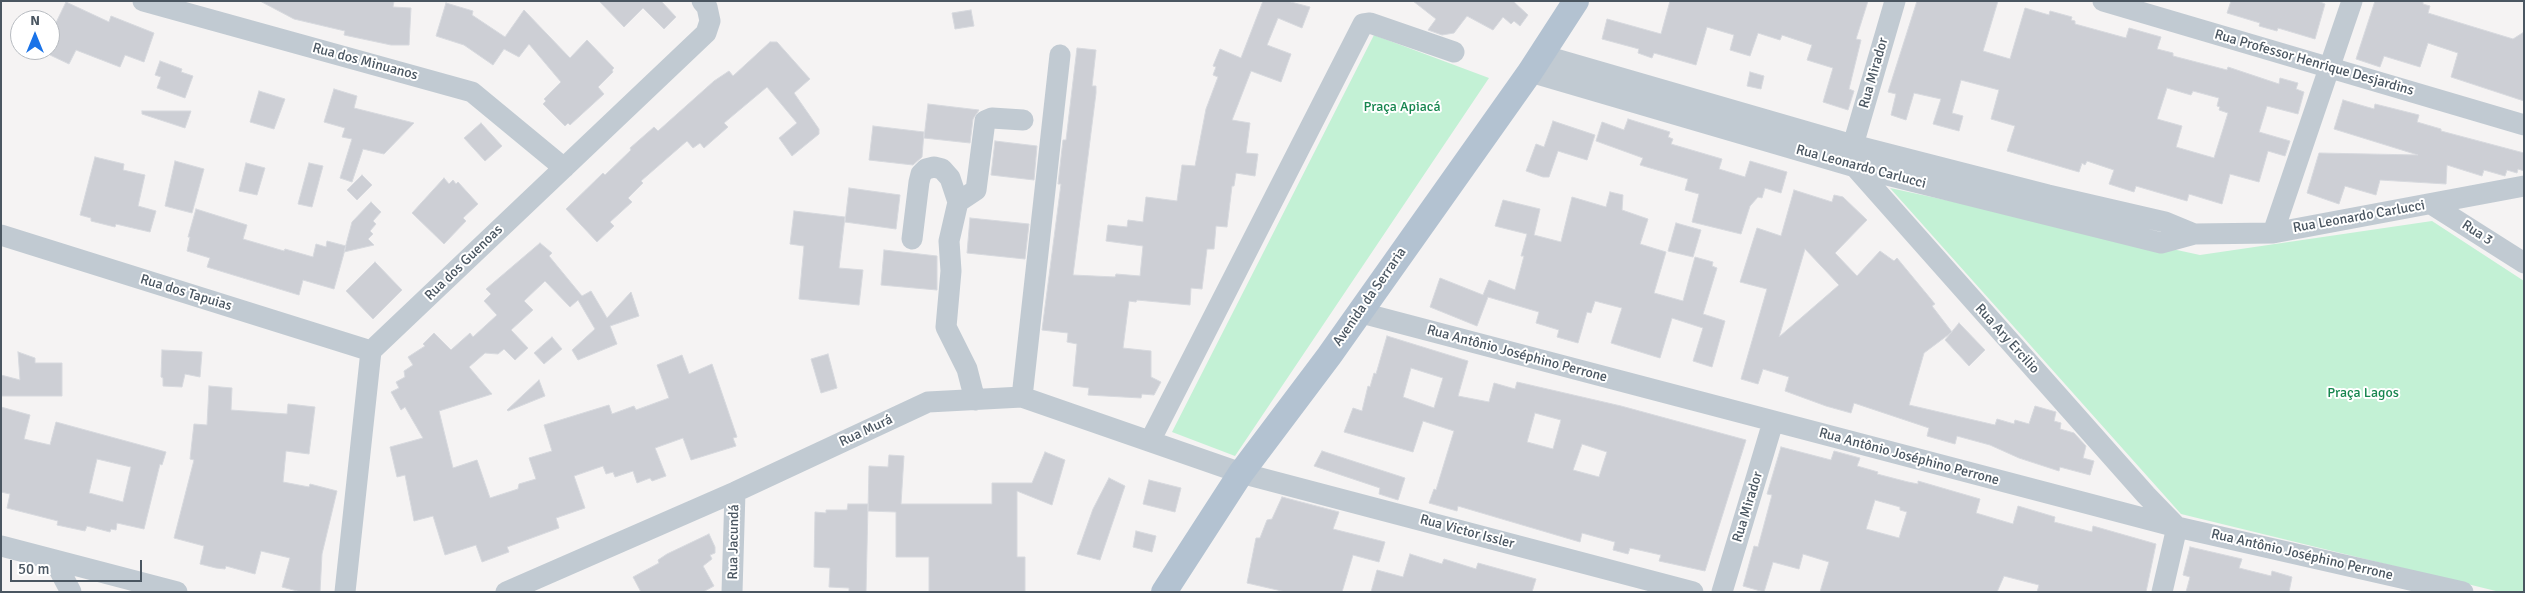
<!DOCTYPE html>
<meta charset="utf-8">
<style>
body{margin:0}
#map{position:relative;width:2525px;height:593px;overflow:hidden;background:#f5f3f3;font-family:Signika,sans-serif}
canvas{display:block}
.frame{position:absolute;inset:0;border:2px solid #4a5661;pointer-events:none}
.north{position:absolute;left:10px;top:10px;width:50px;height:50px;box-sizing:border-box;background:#fff;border:1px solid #b7bbc0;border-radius:50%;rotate:0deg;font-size:14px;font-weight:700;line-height:20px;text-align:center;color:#4a5661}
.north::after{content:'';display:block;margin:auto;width:18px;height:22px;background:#1a73e8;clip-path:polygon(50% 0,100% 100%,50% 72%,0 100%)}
.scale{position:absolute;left:10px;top:560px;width:132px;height:22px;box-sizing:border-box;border:2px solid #4a5661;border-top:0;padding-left:6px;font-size:15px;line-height:18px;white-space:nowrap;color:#4a5661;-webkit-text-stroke:4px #fff;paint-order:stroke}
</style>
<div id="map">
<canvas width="2525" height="593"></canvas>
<div class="frame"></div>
<div class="north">N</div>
<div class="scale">50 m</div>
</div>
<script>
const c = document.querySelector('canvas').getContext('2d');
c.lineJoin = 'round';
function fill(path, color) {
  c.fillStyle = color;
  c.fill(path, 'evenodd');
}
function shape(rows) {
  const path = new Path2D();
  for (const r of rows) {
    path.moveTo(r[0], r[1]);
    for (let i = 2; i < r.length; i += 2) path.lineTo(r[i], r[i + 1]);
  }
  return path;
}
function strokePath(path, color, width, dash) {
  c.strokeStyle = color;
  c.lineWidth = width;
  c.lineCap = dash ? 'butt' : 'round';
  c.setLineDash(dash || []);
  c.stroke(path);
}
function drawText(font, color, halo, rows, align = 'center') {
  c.font = font + ' Signika,sans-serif';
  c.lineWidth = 4;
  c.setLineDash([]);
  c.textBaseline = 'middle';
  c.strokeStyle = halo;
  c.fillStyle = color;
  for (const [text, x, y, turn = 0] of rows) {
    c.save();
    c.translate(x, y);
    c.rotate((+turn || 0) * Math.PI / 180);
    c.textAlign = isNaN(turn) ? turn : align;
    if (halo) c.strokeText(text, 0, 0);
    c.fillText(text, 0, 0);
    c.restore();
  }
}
const green = shape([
 [1374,35,1489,78,1235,456,1172,432],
 [1890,188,2200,255,2432,221,2524,281,2524,592,2500,592,2181,514]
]);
const building = shape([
 [260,1,394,1,393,7,411,8,409,45,391,45,344,35,345,31,294,19,260,1],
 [599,1,661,1,676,17,664,29,643,8,624,27,599,1],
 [1263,1,1287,1,1310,7,1302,28,1278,18,1267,45,1291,54,1281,82,1251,71,1232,120,1250,123,1246,153,1258,154,1255,176,1236,173,1234,186,1232,186,1227,227,1216,226,1214,249,1207,249,1202,289,1191,288,1190,305,1137,300,1136,302,1129,301,1123,348,1151,351,1151,377,1161,382,1154,395,1142,394,1141,398,1088,395,1089,388,1073,386,1077,344,1067,342,1068,333,1042,330,1061,184,1058,184,1063,140,1066,140,1077,48,1096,50,1092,86,1096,86,1096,93,1073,275,1115,277,1116,274,1140,276,1143,246,1106,241,1108,225,1127,227,1128,220,1143,222,1146,197,1177,201,1182,165,1195,166,1206,109,1218,77,1213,75,1216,67,1213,66,1220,49,1241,58,1263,1],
 [1413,1,1513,1,1528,15,1520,26,1514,21,1511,24,1503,17,1493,30,1467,16,1454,33,1442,35,1428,30,1436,19,1413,1],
 [1670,1,1868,1,1856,39,1861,40,1849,89,1854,91,1848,110,1823,102,1833,68,1807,60,1812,45,1782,35,1780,40,1758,33,1750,56,1730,50,1734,35,1707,27,1696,65,1654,53,1652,58,1638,53,1639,49,1602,39,1607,19,1661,34,1670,1],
 [1917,1,1998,1,1983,51,2010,59,2025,8,2049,15,2050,11,2072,17,2071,20,2075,21,2075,24,2126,38,2129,28,2161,37,2157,49,2173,53,2173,56,2227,70,2228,67,2279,84,2280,78,2298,83,2296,89,2304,92,2298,114,2267,106,2259,132,2290,141,2285,156,2268,151,2259,182,2230,174,2222,204,2189,194,2187,201,2136,186,2134,192,2109,184,2114,170,2087,161,2085,165,2082,163,2079,172,2007,151,2015,126,1991,119,1999,90,1961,80,1952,113,1963,116,1959,131,1933,124,1941,99,1914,93,1906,120,1891,115,1896,94,1888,92,1917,1],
 [2167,88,2191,95,2193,91,2219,98,2217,106,2220,107,2219,110,2228,113,2214,158,2176,147,2182,126,2157,119,2167,88],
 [2231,1,2318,1,2325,4,2315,39,2278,28,2277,31,2259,26,2260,23,2227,13,2231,1],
 [2375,1,2423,1,2423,4,2430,6,2428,13,2467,25,2513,39,2524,32,2524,101,2451,77,2458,53,2428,43,2420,67,2384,56,2380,67,2356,59,2375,1],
 [66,2,109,22,111,16,154,33,144,62,125,55,120,67,76,50,69,64,50,55,50,35,66,2],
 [446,3,473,11,472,15,505,37,524,10,570,58,587,40,614,68,612,70,613,72,598,87,604,94,570,125,568,123,565,126,543,104,546,101,544,99,561,82,529,44,519,57,504,49,493,65,464,45,436,36,446,3],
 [971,10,974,26,955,29,952,13,971,10],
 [770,42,777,42,810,79,794,93,819,129,819,134,792,156,779,138,797,123,767,87,724,123,728,127,704,148,700,143,693,148,687,141,641,181,643,183,628,198,632,202,610,222,614,226,597,242,566,209,603,173,605,175,631,150,630,148,654,127,658,131,714,81,729,71,733,76,770,42],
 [160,61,182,69,181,72,193,76,185,98,157,88,161,77,155,75,160,61],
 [1750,72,1764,76,1761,89,1747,86,1750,72],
 [334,89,357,96,354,108,414,123,384,154,363,149,352,182,340,178,352,139,342,137,345,128,324,122,334,89],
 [259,91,285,99,274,129,250,122,259,91],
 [2343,100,2374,109,2375,104,2419,115,2417,122,2441,129,2441,131,2524,153,2524,171,2518,169,2517,173,2507,170,2505,176,2484,170,2482,176,2447,165,2446,184,2380,180,2376,195,2345,186,2339,204,2307,193,2319,153,2418,155,2334,129,2343,100],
 [928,104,979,110,973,119,970,143,924,138,928,104],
 [142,111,191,111,185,128,142,114,142,111],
 [1628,119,1670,132,1668,137,1673,139,1671,144,1722,159,1719,169,1745,177,1750,161,1787,172,1781,193,1765,188,1762,198,1758,197,1750,206,1741,234,1692,222,1699,194,1685,190,1688,179,1640,165,1643,158,1596,141,1602,122,1624,130,1628,119],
 [1553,121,1595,135,1587,160,1558,151,1549,177,1543,177,1526,171,1536,144,1544,147,1553,121],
 [481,123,502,146,485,161,464,138,481,123],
 [873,126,924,132,922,157,913,165,869,160,873,126],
 [995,141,1037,146,1034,180,991,175,995,141],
 [95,157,124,164,123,170,145,175,138,206,156,211,150,232,116,224,115,227,91,221,91,218,80,215,95,157],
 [175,161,204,169,192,213,165,206,175,161],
 [246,163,265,168,257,195,239,191,246,163],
 [309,163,323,166,312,207,298,204,309,163],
 [362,175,372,185,357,200,347,190,362,175],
 [444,178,449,184,453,180,456,184,458,182,478,204,463,218,466,221,444,244,412,213,444,178],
 [849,188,900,195,896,229,845,222,849,188],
 [1794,190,1832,202,1834,195,1843,197,1867,220,1835,253,1857,276,1880,251,1894,261,1897,258,1935,304,1932,306,1952,332,1924,353,1909,405,1995,425,1997,419,2014,424,2015,420,2029,424,2035,406,2056,412,2054,421,2061,423,2060,429,2074,433,2086,446,2083,458,2094,461,2090,475,2060,467,2059,471,2019,458,1990,445,1957,436,1955,444,1927,436,1929,428,1854,403,1851,413,1826,406,1785,391,1789,377,1763,369,1758,384,1741,379,1767,289,1740,282,1757,228,1781,236,1794,190],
 [1805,249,1839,285,1779,337,1805,249],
 [1610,192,1623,195,1622,210,1648,219,1640,244,1666,252,1654,293,1683,301,1695,257,1713,262,1712,266,1717,268,1703,314,1725,321,1712,367,1693,361,1703,328,1672,318,1660,358,1611,343,1622,308,1595,301,1591,313,1587,312,1578,343,1557,337,1559,330,1536,323,1539,312,1488,297,1477,326,1430,307,1440,278,1483,295,1489,280,1515,290,1524,256,1521,256,1527,234,1495,226,1503,200,1540,209,1534,235,1561,242,1572,197,1606,207,1610,192],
 [371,202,381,212,373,221,376,224,370,231,373,234,368,239,374,245,344,252,352,222,371,202],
 [196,209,247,225,243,239,284,251,285,249,313,257,316,244,326,247,327,241,346,246,334,289,303,280,299,295,207,267,210,258,187,251,190,237,188,237,196,209],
 [794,211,845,217,839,268,863,270,859,305,799,299,804,246,790,244,794,211],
 [970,218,1029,224,1025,259,967,253,970,218],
 [1676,223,1701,230,1693,257,1668,251,1676,223],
 [540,243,552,253,549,256,582,296,591,291,607,318,631,292,639,316,610,326,617,344,578,360,572,350,595,329,578,300,570,307,545,281,524,301,533,310,511,330,528,348,515,360,504,349,498,354,485,353,469,367,492,394,439,411,453,468,477,460,490,498,518,489,519,484,536,479,529,458,552,451,544,425,609,405,612,414,634,406,636,410,669,398,657,365,682,355,689,374,712,364,737,437,733,438,736,446,691,460,683,438,655,448,666,476,652,481,650,478,637,483,633,471,615,477,613,472,606,474,603,466,574,476,585,508,556,518,559,528,507,547,509,552,482,562,476,545,445,555,433,516,414,521,405,475,397,477,390,447,423,438,405,407,401,410,391,392,399,388,396,382,405,377,404,371,413,365,408,357,425,346,423,344,434,333,451,350,470,333,473,337,497,315,484,301,491,294,486,289,540,243],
 [884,250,937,256,937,290,881,285,884,250],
 [375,262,402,290,373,319,346,291,375,262],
 [1959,323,1985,350,1969,366,1945,340,1959,323],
 [1387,336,1468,361,1458,396,1489,402,1494,383,1515,389,1517,382,1621,406,1746,440,1705,571,1659,561,1661,555,1630,548,1628,554,1613,550,1615,542,1582,533,1580,542,1458,506,1457,511,1429,503,1434,489,1436,490,1454,431,1423,421,1413,452,1344,432,1353,408,1362,411,1368,386,1370,387,1374,373,1376,374,1387,336],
 [1411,368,1443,378,1434,408,1403,397,1411,368],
 [1535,413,1561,420,1553,449,1527,442,1535,413],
 [1582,444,1607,452,1599,477,1573,470,1582,444],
 [552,337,562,349,544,364,534,353,552,337],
 [162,350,202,352,200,377,185,374,182,387,163,386,163,378,161,377,162,350],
 [18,352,35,358,35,363,62,363,62,396,1,396,1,375,20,380,18,352],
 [828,354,837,388,821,393,811,359,828,354],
 [539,380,545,396,508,411,507,410,539,380],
 [209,386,232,388,231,410,287,414,288,404,315,407,309,454,286,451,283,482,309,487,310,484,337,491,322,554,320,592,301,592,282,587,290,558,261,551,255,574,226,566,225,569,216,568,200,564,204,546,174,538,194,460,190,459,194,424,207,425,209,386],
 [1,407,30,415,24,439,50,445,56,422,166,452,162,465,160,464,144,529,117,523,116,530,111,529,110,532,87,526,85,531,57,525,58,521,7,508,10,494,1,492,1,407],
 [97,459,131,467,123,502,89,493,97,459],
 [1781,447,1831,460,1834,451,1860,458,1857,466,1878,472,1877,474,1908,482,1918,484,1918,481,1980,499,1976,513,2013,524,2018,506,2055,517,2054,522,2092,532,2093,526,2156,544,2146,592,2037,592,2039,585,2004,576,1997,592,1820,592,1829,562,1803,554,1799,569,1773,562,1764,592,1743,586,1754,546,1758,547,1772,495,1767,494,1781,447],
 [1875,500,1900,507,1900,510,1907,512,1899,538,1866,529,1875,500],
 [1322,451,1405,478,1398,500,1379,494,1380,488,1314,466,1322,451],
 [1045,452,1065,460,1052,505,1017,491,1017,557,1025,557,1025,592,929,592,929,557,896,557,896,512,868,511,869,466,888,467,889,455,904,456,901,504,992,504,992,483,1032,483,1045,452],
 [1109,478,1125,486,1100,560,1077,554,1093,509,1109,478],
 [1149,480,1181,488,1175,512,1143,504,1149,480],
 [1282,497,1339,512,1333,529,1385,542,1379,562,1353,555,1342,592,1286,592,1247,583,1256,538,1260,538,1267,520,1272,519,1282,497],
 [848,504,868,504,866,592,849,592,849,588,829,587,830,568,814,567,815,512,826,513,826,510,847,510,848,504],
 [1136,531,1156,536,1152,552,1133,547,1136,531],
 [709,534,715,547,715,553,710,555,712,559,703,566,714,586,703,592,641,592,633,577,659,563,658,560,667,554,709,534],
 [2190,547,2242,559,2239,568,2271,576,2272,571,2292,577,2289,592,2186,592,2190,577,2183,575,2190,547],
 [1410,554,1442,564,1444,559,1476,569,1478,563,1536,579,1532,592,1371,592,1377,570,1403,577,1410,554]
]);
const minor = shape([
 [143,1,472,92,564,168],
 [1895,1,1853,145,1852,154,1855,167,2146,495,2177,527,2162,592],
 [2103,1,2524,125],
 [1542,55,1853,145,2048,195,2165,222,2194,234],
 [1530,72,1855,167,2161,243,2194,234,2273,233,2524,186],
 [2431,204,2524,263],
 [2273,233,2352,1],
 [1,235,371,351],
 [912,239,919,182,921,174,926,169,934,167,942,169,950,178,958,202],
 [1358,312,2177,527,2463,592],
 [1022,397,1060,55],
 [975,400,967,369,946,327,951,271,949,241,958,202,976,190,985,121,992,118,1023,120],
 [1150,441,1363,24,1370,23,1454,52],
 [1,546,177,592],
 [54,560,71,592],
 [345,592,371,351,706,33,710,21,707,7,702,1],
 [506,592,735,492,928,402,1022,397,1241,473,1693,592],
 [732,592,735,492],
 [1722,592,1773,422]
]);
const major = shape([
 [1164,592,1241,473,1329,356,1530,72,1576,1]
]);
const streetNames = [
 ["Rua dos Minuanos",365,62,15],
 ["Rua Professor Henrique Desjardins",2314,63,16],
 ["Rua Mirador",1874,73,-74],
 ["Rua Leonardo Carlucci",1861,167,15],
 ["Rua Leonardo Carlucci",2359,217,-10],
 ["Rua 3",2477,233,33],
 ["Rua dos Guenoas",464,263,-44],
 ["Rua dos Tapuias",186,293,17],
 ["Avenida da Serraria",1370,297,-55],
 ["Rua Ary Ercilio",2007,339,48],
 ["Rua Antônio Joséphino Perrone",1517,354,15],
 ["Rua Murá",866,431,-25],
 ["Rua Antônio Joséphino Perrone",1909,457,15],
 ["Rua Mirador",1748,507,-73],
 ["Rua Victor Issler",1467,532,15],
 ["Rua Jacundá",734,542,-89],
 ["Rua Antônio Joséphino Perrone",2302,555,13]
];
const parkNames = [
 ["Praça Apiacá",1402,107],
 ["Praça Lagos",2363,393]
];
fill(green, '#c3f1d5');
fill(building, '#cdcfd5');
strokePath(building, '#d7d9de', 1);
strokePath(minor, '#c1cad2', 21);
strokePath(major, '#b3c2d1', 26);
drawText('14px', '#4a5661', '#fff', streetNames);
drawText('14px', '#17864f', '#fff', parkNames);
</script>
